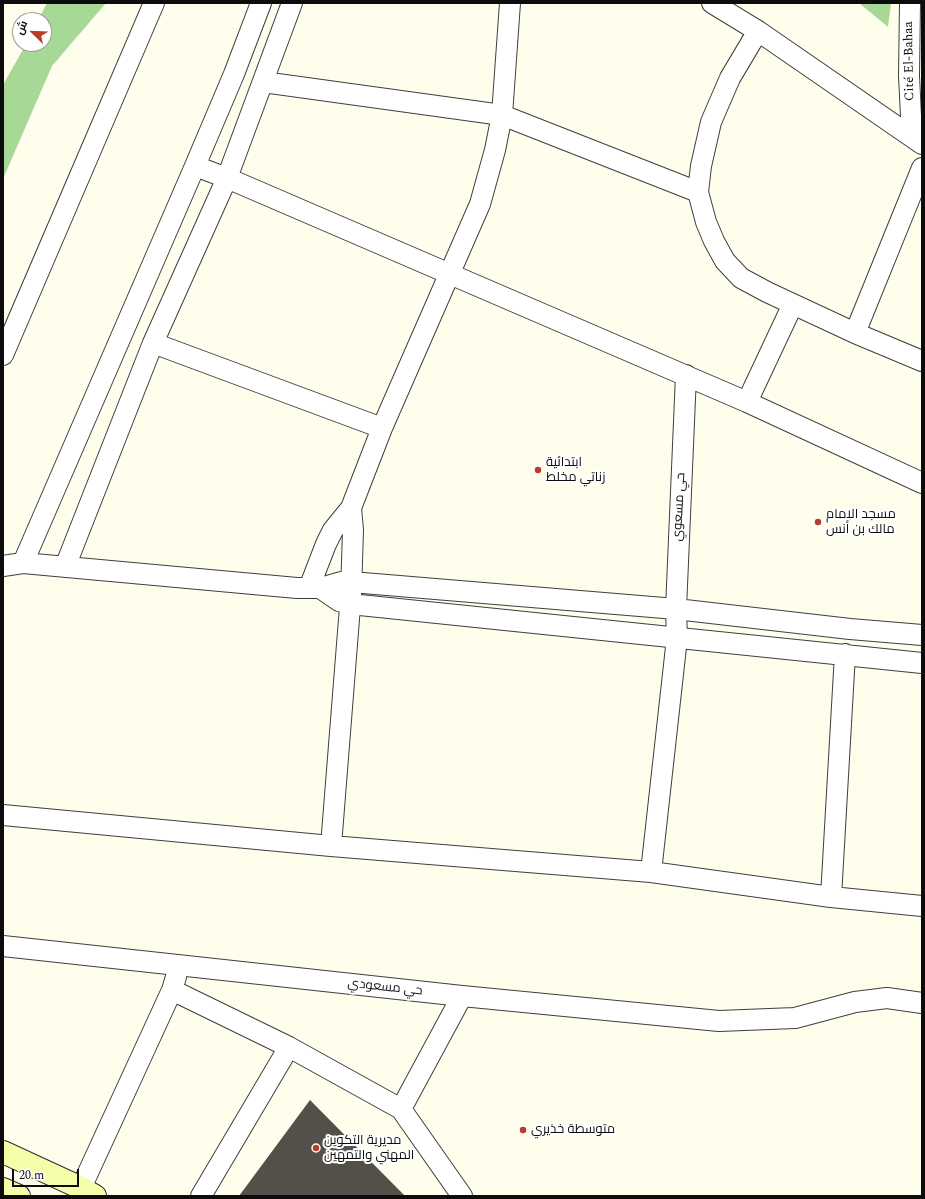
<!DOCTYPE html>
<meta charset="utf-8">
<style>
body{margin:0}
#map{position:relative;width:925px;height:1199px;overflow:hidden;background:#fffeec;font-family:Spectral,Cairo,serif}
canvas{display:block}
.frame{position:absolute;inset:0;border:4px solid #0c0c0c;pointer-events:none}
.north{position:absolute;left:12px;top:12px;width:40px;height:40px;box-sizing:border-box;background:#fff;border:1px solid #9e9e9e;border-radius:50%;rotate:293deg;font-size:11px;font-weight:700;line-height:16px;text-align:center;color:#0c0c0c}
.north::after{content:'';display:block;margin:auto;width:14px;height:18px;background:#b83c28;clip-path:polygon(50% 0,100% 100%,50% 72%,0 100%)}
.scale{position:absolute;left:12px;top:1169px;width:67px;height:18px;box-sizing:border-box;border:2px solid #0c0c0c;border-top:0;padding-left:5px;font-size:12px;line-height:14px;white-space:nowrap;color:#0c0c0c;-webkit-text-stroke:3px #fff;paint-order:stroke}
</style>
<div id="map">
<canvas width="925" height="1199"></canvas>
<div class="frame"></div>
<div class="north">ش</div>
<div class="scale">20 m</div>
</div>
<script>
const c = document.querySelector('canvas').getContext('2d');
c.lineJoin = 'round';
function fill(path, color) {
  c.fillStyle = color;
  c.fill(path, 'evenodd');
}
function shape(rows) {
  const path = new Path2D();
  for (const r of rows) {
    path.moveTo(r[0], r[1]);
    for (let i = 2; i < r.length; i += 2) path.lineTo(r[i], r[i + 1]);
  }
  return path;
}
function strokePath(path, color, width, dash) {
  c.strokeStyle = color;
  c.lineWidth = width;
  c.lineCap = dash ? 'butt' : 'round';
  c.setLineDash(dash || []);
  c.stroke(path);
}
function drawText(font, color, halo, rows, align = 'center') {
  c.font = font + ' Spectral,Cairo,serif';
  c.lineWidth = 4;
  c.setLineDash([]);
  c.textBaseline = 'middle';
  c.strokeStyle = halo;
  c.fillStyle = color;
  for (const [text, x, y, turn = 0] of rows) {
    c.save();
    c.translate(x, y);
    c.rotate((+turn || 0) * Math.PI / 180);
    c.textAlign = isNaN(turn) ? turn : align;
    if (halo) c.strokeText(text, 0, 0);
    c.fillText(text, 0, 0);
    c.restore();
  }
}
const forest = shape([
 [47,3,106,3,52,66,3,179,3,85,26,44,44,44,44,20,38,20],
 [859,3,891,3,888,27]
]);
const building = shape([
 [310,1100,405,1196,239,1196]
]);
const street = shape([
 [712,3,758,31,922,144],
 [910,3,909,76,911,116,919,142],
 [263,82,502,115,698,192,706,222,714,241,725,261,741,278,767,292,855,333,922,361],
 [195,166,227,178,747,402,922,483],
 [698,192,701,166,711,122,730,78,758,31],
 [855,333,922,168],
 [153,343,382,428],
 [3,355,154,3],
 [747,402,793,304],
 [23,563,195,166,234,74,261,3],
 [3,566,23,563,297,588,320,588,341,582,351,582,676,609,850,629,922,635],
 [65,567,153,343,227,178,292,3],
 [309,588,326,544,333,530,351,508,382,428,480,204,495,150,502,115,510,3],
 [320,588,339,601,350,604,922,663],
 [3,815,331,846,651,872,831,897,922,906],
 [331,846,351,594,353,530,351,508],
 [651,872,677,638,676,609,686,375],
 [831,897,845,654],
 [3,946,462,996,719,1021,795,1018,855,1002,887,998,922,1003],
 [172,990,289,1047,401,1109,462,1196],
 [401,1109,462,996],
 [81,1188,172,990,176,977],
 [201,1196,289,1047]
]);
const secondary = shape([
 [3,1152,81,1188,95,1196],
 [3,1189,19,1196]
]);
const markers = [
 [538,470,4,"#b83c28"],
 [818,522,4,"#b83c28"],
 [523,1130,4,"#b83c28"],
 [316,1148,4,"#b83c28"]
];
const streetNames = [
 ["Cité El-Bahaa",910,61,-91],
 ["حي مسعوي",680,507,-87],
 ["حي مسعودي",385,988,6]
];
const poiNames = [
 ["ابتدائية",546,463],
 ["زناتي مخلط",546,478],
 ["مسجد الإمام",826,515],
 ["مالك بن أنس",826,530],
 ["متوسطة خذيري",531,1130],
 ["مديرية التكوين",324,1141],
 ["المهني والتمهين",324,1156]
];
fill(forest, '#a8d896');
fill(building, '#544f49');
strokePath(street, '#3f3f3f', 22);
strokePath(secondary, '#2e2e2e', 24);
strokePath(street, '#fff', 20);
strokePath(secondary, '#f6fda8', 22);
for (const [x, y, r, color] of markers) {
  const dot = new Path2D();
  dot.arc(x, y, r, 0, 2 * Math.PI);
  c.fillStyle = color;
  c.fill(dot);
  strokePath(dot, '#fff', 1.5);
}
drawText('13px', '#0c0c0c', '#fff', streetNames);
drawText('13px', '#0c0c0c', '#fff', poiNames, 'left');
</script>
